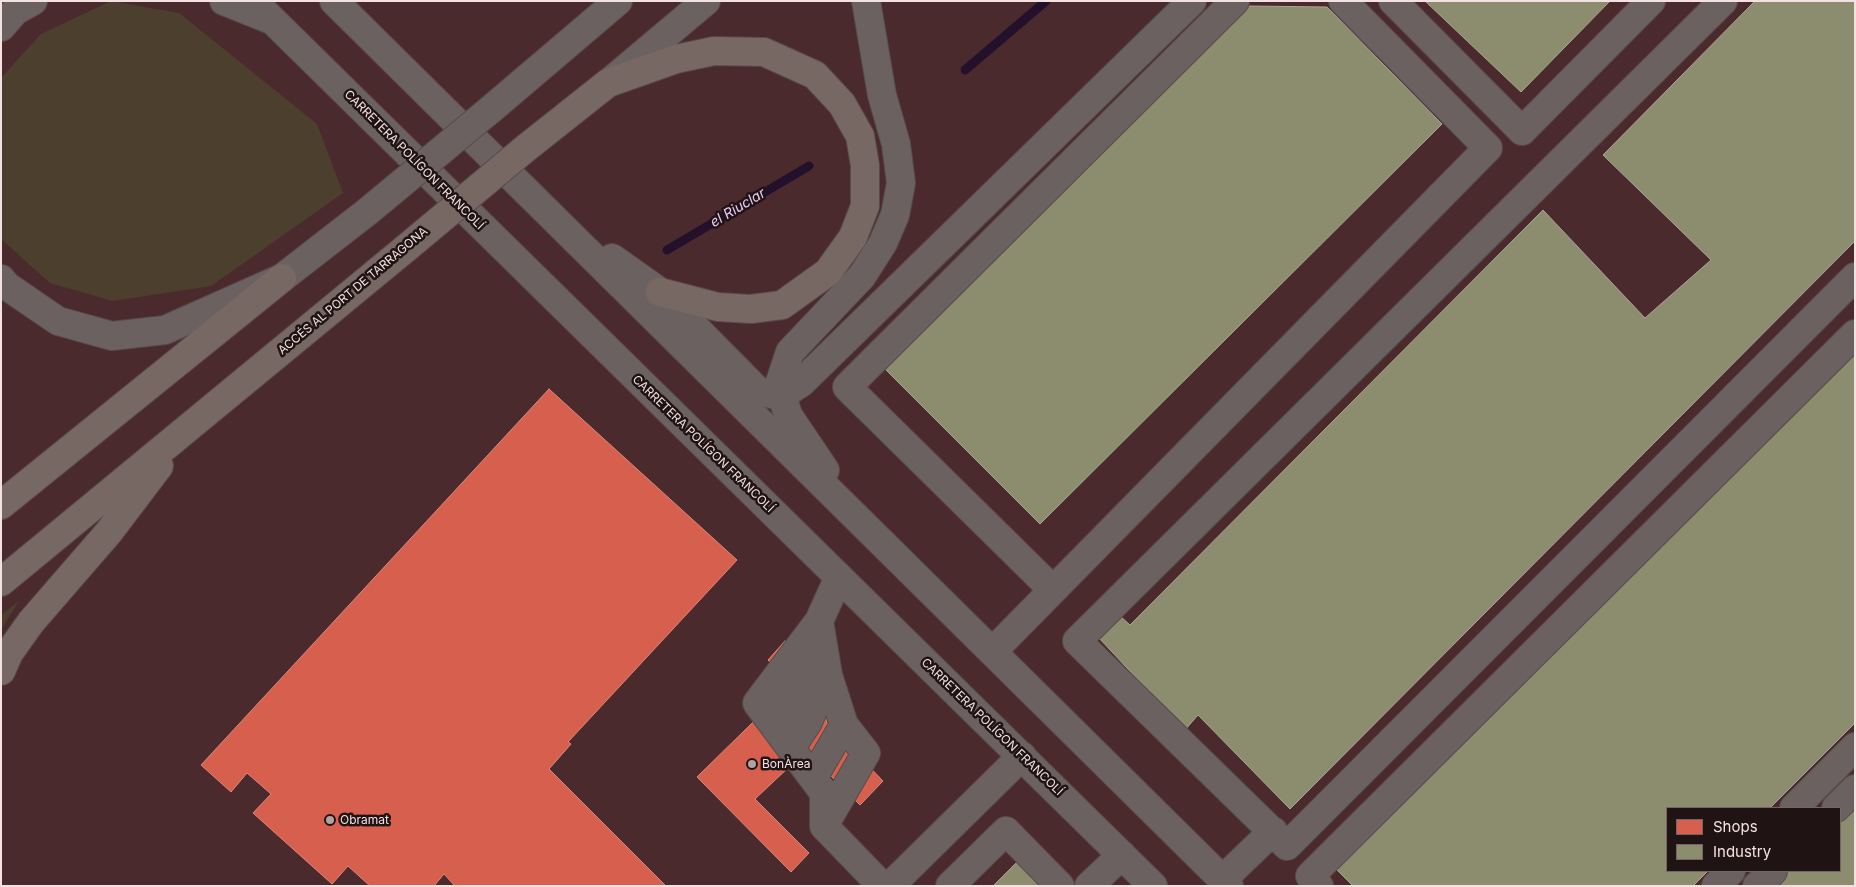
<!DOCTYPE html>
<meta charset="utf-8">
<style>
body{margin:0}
#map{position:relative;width:1856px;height:887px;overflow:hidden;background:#3b2c2d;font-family:Inter,sans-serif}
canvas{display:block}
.frame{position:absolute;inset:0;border:2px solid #f4e1e2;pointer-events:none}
.legend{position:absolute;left:1666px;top:807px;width:175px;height:65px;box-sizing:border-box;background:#201314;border:1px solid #756566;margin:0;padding:6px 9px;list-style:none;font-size:15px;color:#f4e1e2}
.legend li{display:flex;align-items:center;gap:10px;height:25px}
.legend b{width:25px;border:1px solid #756566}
</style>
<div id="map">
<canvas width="1856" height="887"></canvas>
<div class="frame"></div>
<ul class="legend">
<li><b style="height:14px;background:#d6604d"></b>Shops</li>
<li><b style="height:14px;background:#8c8c6e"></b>Industry</li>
</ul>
</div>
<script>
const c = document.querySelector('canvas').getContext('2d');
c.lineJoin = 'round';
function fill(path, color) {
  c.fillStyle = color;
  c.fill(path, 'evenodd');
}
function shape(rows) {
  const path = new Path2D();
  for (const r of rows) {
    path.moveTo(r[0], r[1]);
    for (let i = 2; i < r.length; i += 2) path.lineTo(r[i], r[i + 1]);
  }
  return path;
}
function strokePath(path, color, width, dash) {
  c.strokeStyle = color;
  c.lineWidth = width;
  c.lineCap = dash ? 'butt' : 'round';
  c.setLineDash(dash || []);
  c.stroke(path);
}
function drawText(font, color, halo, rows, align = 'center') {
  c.font = font + ' Inter,sans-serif';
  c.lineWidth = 5;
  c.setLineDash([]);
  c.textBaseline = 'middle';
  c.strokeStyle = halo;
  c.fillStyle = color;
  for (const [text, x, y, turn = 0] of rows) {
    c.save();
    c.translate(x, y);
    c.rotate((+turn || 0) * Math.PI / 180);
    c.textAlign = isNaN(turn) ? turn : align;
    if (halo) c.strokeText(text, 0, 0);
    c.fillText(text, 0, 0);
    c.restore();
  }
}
const built = shape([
 [1,1,1855,1,1855,886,1,886],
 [1667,808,1840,808,1840,871,1667,871]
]);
const green = shape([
 [111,1,179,13,317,124,343,193,211,286,113,301,50,283,1,239,1,78,41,34],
 [19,601,1,630,1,615]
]);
const shops = shape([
 [549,389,737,560,568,742,571,744,549,769,666,886,455,886,444,874,434,886,370,886,348,866,332,884,253,813,271,794,247,773,231,792,201,765,549,389],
 [785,641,846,703,826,722,883,781,860,805,806,751,755,799,809,853,791,872,697,777,792,684,768,660,785,641]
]);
const industry = shape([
 [1425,1,1610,1,1521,92,1425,1],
 [1755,1,1855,1,1855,241,1290,809,1198,715,1185,730,1098,637,1119,615,1130,625,1543,210,1645,318,1711,260,1603,155,1755,1],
 [1248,6,1327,7,1442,124,1040,524,884,368,1248,6],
 [1855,352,1855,723,1770,808,1667,808,1667,871,1708,871,1693,886,1353,886,1337,870,1855,352],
 [1855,804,1855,886,1773,886,1788,871,1840,871,1840,819,1855,804],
 [1017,862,1040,886,993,886,1017,862]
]);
const stream = shape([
 [965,70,1046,1],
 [667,250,809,166]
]);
const minor = shape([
 [224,1,269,19],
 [253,1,1153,886],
 [334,1,1229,886],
 [1393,1,1522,131,1651,1],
 [1723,1,1077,641,1287,846,1855,277],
 [1,27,15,11,33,1],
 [611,81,706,1],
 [490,110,618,1],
 [612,258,660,292,758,391,781,396,801,383,1192,1],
 [1,279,7,286,58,321,112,336,165,330,282,278,367,212],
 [825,470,788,415,779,385,790,352,862,276,883,243,895,215,901,183,896,144,882,95,866,1],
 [839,577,819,621,757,703,824,793,824,826,882,886],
 [1053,590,847,387,1235,1],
 [993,651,1488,148,1343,1],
 [775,726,790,703,810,646],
 [791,748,808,722,828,675,819,621],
 [813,778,844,725,828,675],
 [1794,808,1855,747],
 [1836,808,1855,789],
 [825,824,866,753,844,725],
 [1223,879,1273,831],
 [890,886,1022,756],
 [950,886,1006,831,1060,886],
 [1089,886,1122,855],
 [1319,886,1310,876,1855,334],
 [1716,886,1731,871],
 [1757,886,1773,871]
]);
const highway = shape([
 [526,148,608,83,676,59,714,51,764,52,815,75,842,104,860,136,865,165,865,206,853,237,828,272,782,305,751,309,718,307,660,292],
 [1,505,282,278],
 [1,582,405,249],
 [1,671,9,653,31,622,109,532,159,466]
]);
const minorBridge = shape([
 [367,212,490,110]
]);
const highwayBridge = shape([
 [405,249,526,148]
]);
const markers = [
 [752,764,5,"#b3a2a3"],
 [330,820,5,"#b3a2a3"]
];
const streetNames = [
 ["CARRETERA POLÍGON FRANCOLÍ",414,160,45],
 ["ACCÉS AL PORT DE TARRAGONA",353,291,-40],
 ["CARRETERA POLÍGON FRANCOLÍ",703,444,44],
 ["CARRETERA POLÍGON FRANCOLÍ",992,727,44]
];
const poiNames = [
 ["BonÀrea",762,764],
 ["Obramat",340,820]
];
const waterNames = [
 ["el Riuclar",738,208,-31]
];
fill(built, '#4b2a2d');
fill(green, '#4d3f2d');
fill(shops, '#d6604d');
strokePath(shops, '#df877a', 1);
fill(industry, '#8c8c6e');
strokePath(industry, '#aba691', 1);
strokePath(stream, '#23102a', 9);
strokePath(minor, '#584a4b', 30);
strokePath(highway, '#584a4b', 30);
strokePath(minor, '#6c6161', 28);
strokePath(highway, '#776864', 28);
strokePath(minorBridge, '#584a4b', 30, []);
strokePath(highwayBridge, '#584a4b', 30, []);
strokePath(minorBridge, '#6c6161', 28);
strokePath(highwayBridge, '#776864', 28);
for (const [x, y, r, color] of markers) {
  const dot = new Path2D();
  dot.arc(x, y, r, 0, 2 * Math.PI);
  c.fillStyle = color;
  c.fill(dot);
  strokePath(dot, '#201314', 2);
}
drawText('12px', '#f4e1e2', '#201314', streetNames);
drawText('12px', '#f4e1e2', '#201314', poiNames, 'left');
drawText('italic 14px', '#eacbfa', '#201314', waterNames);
</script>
